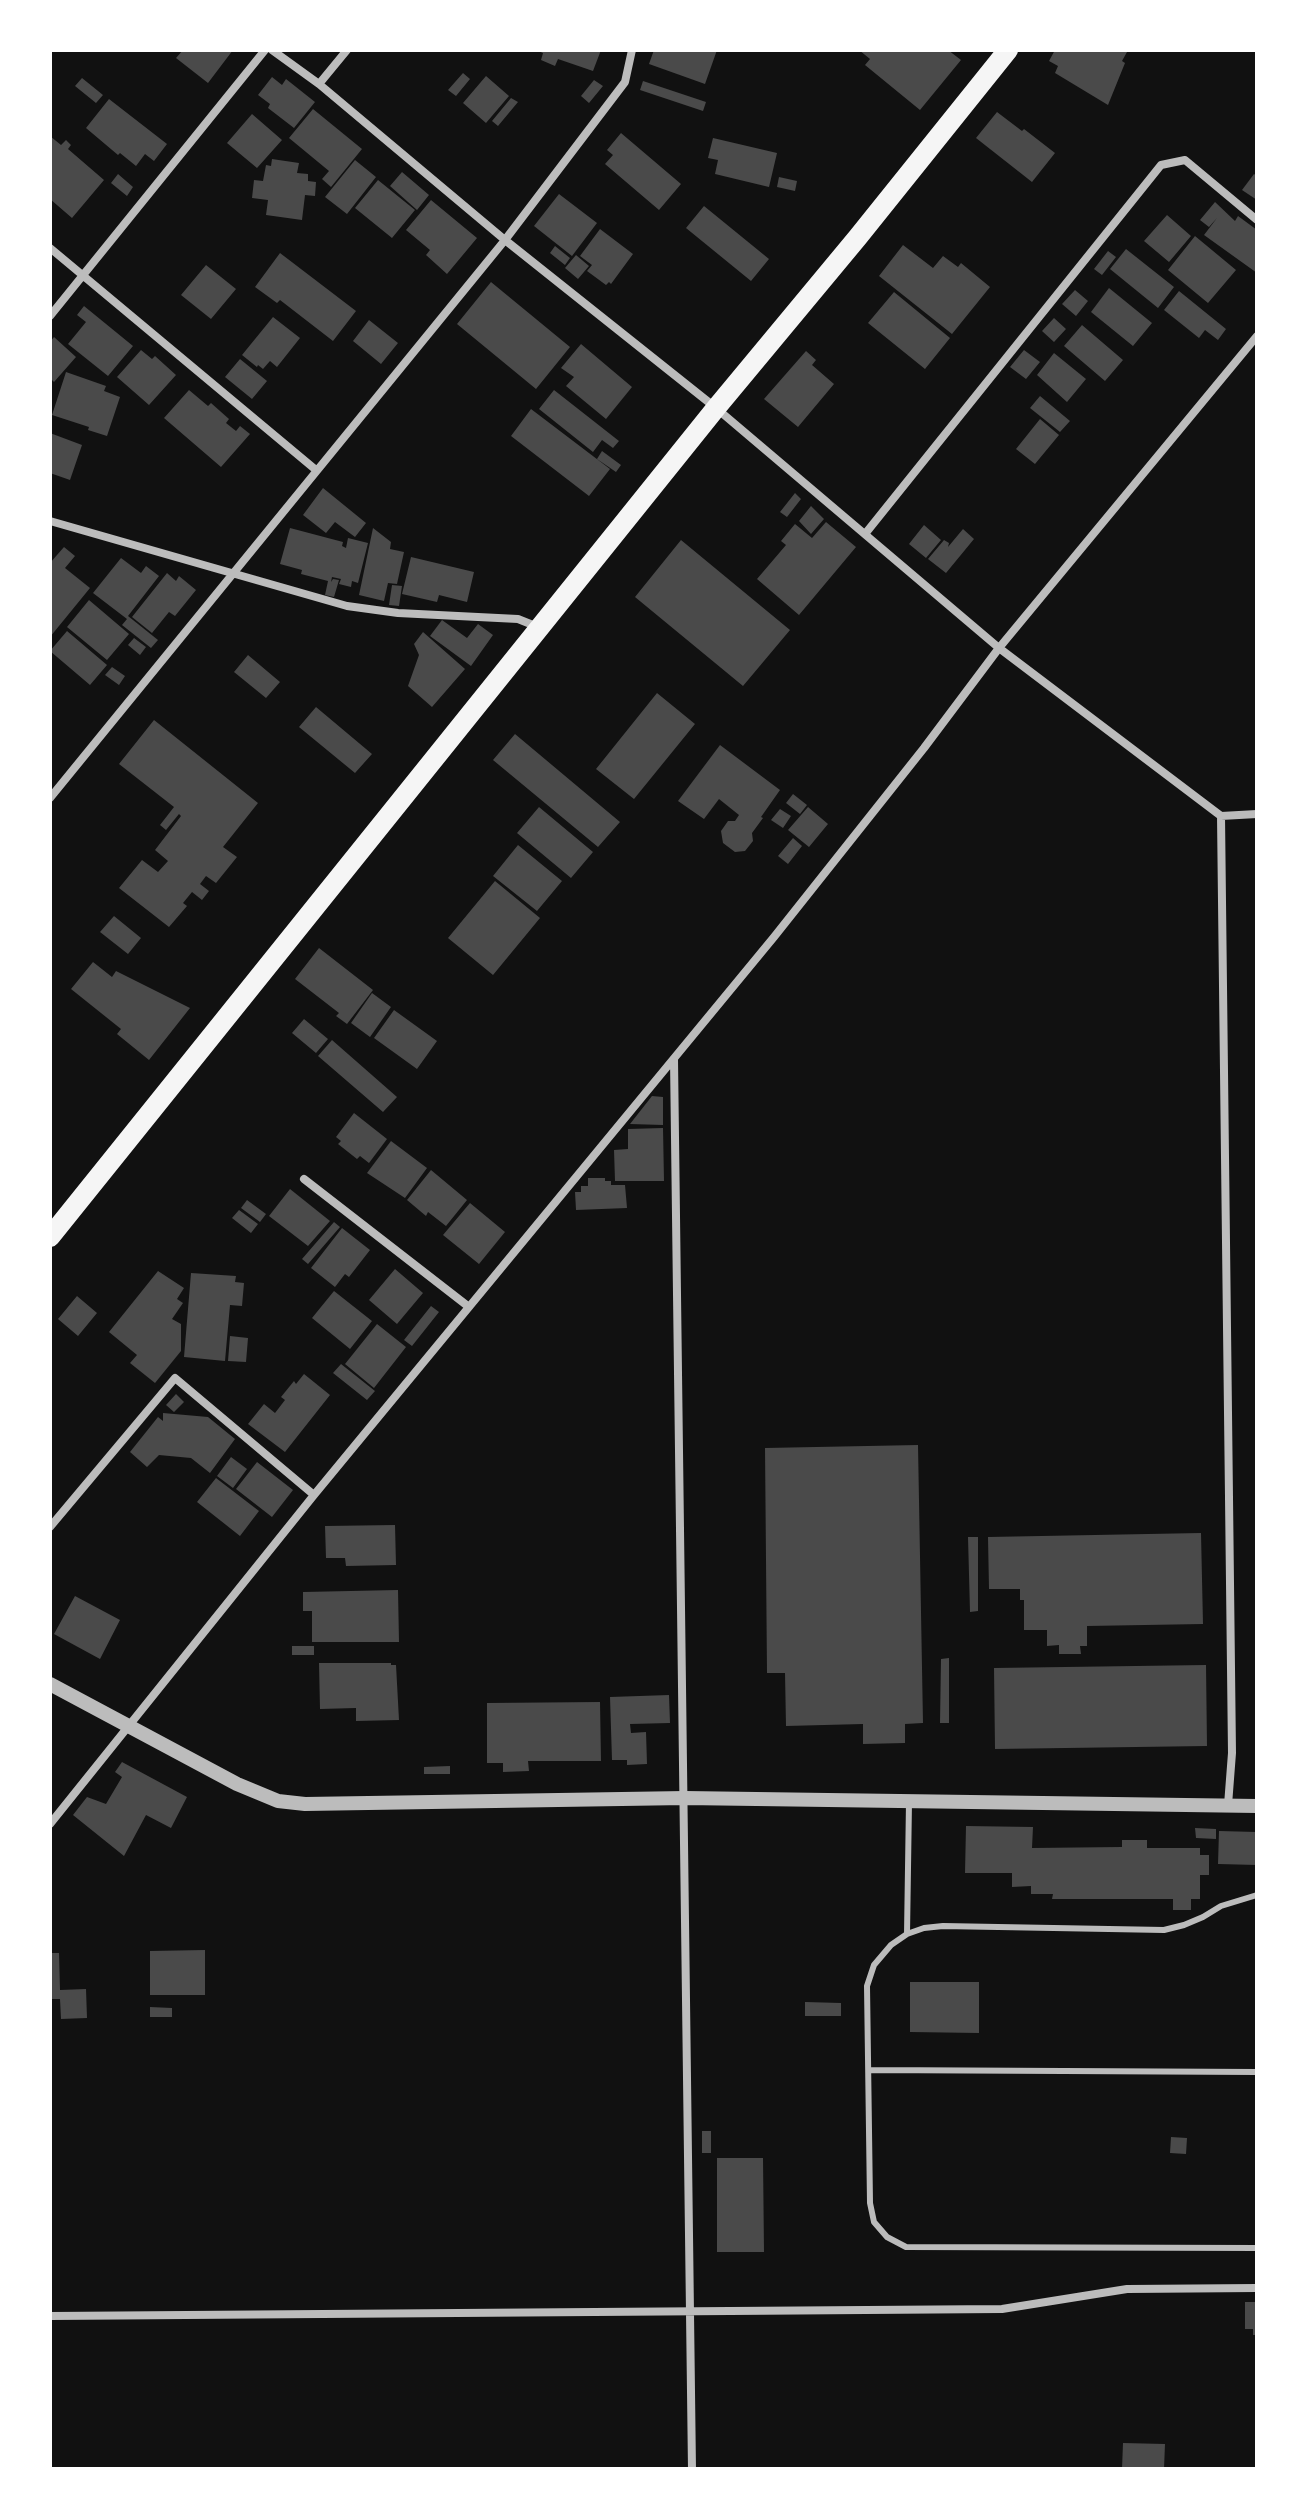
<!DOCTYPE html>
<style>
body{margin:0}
#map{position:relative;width:1307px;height:2519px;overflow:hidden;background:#111;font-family:Raleway,sans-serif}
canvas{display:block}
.frame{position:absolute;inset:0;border:52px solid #fff;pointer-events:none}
</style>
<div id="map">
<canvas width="1307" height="2519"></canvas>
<div class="frame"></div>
</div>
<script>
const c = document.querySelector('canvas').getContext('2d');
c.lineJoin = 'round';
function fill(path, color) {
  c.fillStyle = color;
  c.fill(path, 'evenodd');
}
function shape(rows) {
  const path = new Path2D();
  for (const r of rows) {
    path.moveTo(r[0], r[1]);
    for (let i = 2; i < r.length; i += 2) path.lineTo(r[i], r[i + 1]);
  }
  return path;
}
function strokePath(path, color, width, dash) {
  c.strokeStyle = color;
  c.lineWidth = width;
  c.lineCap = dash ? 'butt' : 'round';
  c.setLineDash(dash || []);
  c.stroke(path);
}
const building = shape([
 [183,50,233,50,208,83,176,58],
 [536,50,601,50,593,71,558,59,555,66,541,60,543,53],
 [654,50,717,50,705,84,649,64],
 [859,50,948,50,961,60,920,110,865,65,870,59],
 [1055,50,1124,50,1127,52,1122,61,1125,63,1108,105,1055,73,1058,66,1049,61],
 [463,73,470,79,456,96,448,90],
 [486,76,509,96,486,123,463,103],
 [272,77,282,85,286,79,315,102,294,128,268,108,270,104,258,95],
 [82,78,103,95,96,103,75,86],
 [594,80,603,86,589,103,581,96],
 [643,81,706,102,703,111,640,90],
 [511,98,518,102,498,126,492,121],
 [109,99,167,144,154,161,145,154,136,166,120,153,118,155,86,128],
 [313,109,362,149,331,187,322,179,329,171,289,138],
 [997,112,1022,131,1024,129,1055,153,1032,182,976,138],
 [252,114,282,140,257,168,227,143],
 [621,133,681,184,659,210,605,164,613,155,607,150],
 [50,136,61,145,66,140,71,145,68,149,104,180,72,218,50,199],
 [713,138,777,153,769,187,715,174,718,160,708,158],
 [272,159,299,163,297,173,308,174,308,181,316,182,315,196,305,195,302,220,266,215,268,200,252,198,254,180,263,181,266,165,271,166],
 [355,160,376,177,347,214,325,197],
 [402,172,429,195,417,210,390,186],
 [118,174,133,187,127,196,111,183],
 [1254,174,1257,176,1257,200,1242,190],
 [779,177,797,181,795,191,777,187],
 [378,180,415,210,392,238,355,208],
 [559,194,597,223,572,256,534,226],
 [431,200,477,238,447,274,426,255,430,250,406,230],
 [1215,202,1235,221,1238,216,1257,230,1257,273,1204,235,1217,218,1209,227,1200,220],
 [704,206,769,259,751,281,686,228],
 [1167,215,1191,236,1169,262,1144,241],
 [600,229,633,254,611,284,609,282,606,285,587,271,592,265,580,256],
 [1195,236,1236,270,1208,303,1168,270],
 [903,245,933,268,943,256,958,267,961,263,990,287,952,334,879,276],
 [555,246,570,258,565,265,550,253],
 [1126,249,1174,287,1158,308,1110,269],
 [1108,251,1116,257,1102,275,1094,269],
 [280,253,356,311,333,341,280,300,277,303,255,287],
 [576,255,589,266,578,279,565,268],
 [206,265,236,289,211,319,181,295],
 [491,282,570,347,536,389,457,324],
 [1109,288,1152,323,1133,346,1091,312],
 [1075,290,1088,301,1076,316,1062,304],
 [1179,291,1226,329,1218,340,1205,330,1199,338,1164,310],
 [894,292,950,338,925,369,868,323],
 [84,306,133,346,108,376,68,344,86,322,77,315],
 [273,317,300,338,277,367,270,361,263,369,258,365,257,367,242,355],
 [1054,318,1066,329,1054,342,1042,331],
 [369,320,398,343,381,364,353,341],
 [1082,325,1123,360,1105,381,1064,346],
 [54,337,76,357,54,382,50,378,50,342],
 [581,344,632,387,606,419,566,386,574,377,561,368],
 [141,350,152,359,155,356,176,375,149,405,117,377],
 [1024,350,1040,362,1026,379,1010,367],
 [806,351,816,360,812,365,834,384,798,427,764,399],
 [1054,353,1086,379,1067,402,1037,375],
 [240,359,267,381,252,399,225,377],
 [66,372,106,386,104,391,120,397,107,436,88,430,89,427,52,415],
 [189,390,208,406,211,403,229,419,226,423,236,431,240,426,250,434,221,467,164,418],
 [554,390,619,441,613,448,602,440,593,452,539,409],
 [1040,396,1070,421,1060,432,1030,408],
 [531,409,610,469,589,496,511,436],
 [1040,419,1059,435,1035,464,1016,449],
 [50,433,82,445,70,480,50,473],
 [602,451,621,465,616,472,597,459],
 [323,488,366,523,355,537,335,522,326,533,303,515],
 [795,493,801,499,787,517,780,512],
 [811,506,824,519,811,534,799,521],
 [826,522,856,547,799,615,757,579,786,545,781,541,795,524,812,538],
 [924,525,941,540,926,558,909,544],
 [290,528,343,542,342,546,346,548,348,538,368,543,358,583,352,581,351,587,339,584,341,579,332,577,331,582,333,579,339,580,334,597,325,595,328,581,301,574,302,570,280,564],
 [373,528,391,542,390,549,404,552,397,584,388,583,384,601,359,595],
 [963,529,974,539,946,573,928,559,944,540,949,543,948,547],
 [681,540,790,630,743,686,635,597],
 [64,547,75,556,65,568,90,588,50,637,50,563],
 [411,557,474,572,467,602,439,595,437,602,402,594],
 [121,558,141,573,146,566,159,576,128,616,158,640,151,648,122,625,127,619,93,593],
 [167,573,176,581,179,576,196,590,175,616,169,612,152,633,132,617],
 [392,585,402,586,399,606,389,605],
 [89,600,129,634,107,660,67,627],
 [442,620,467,638,478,624,493,635,471,666,430,636],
 [67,631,107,665,90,685,50,651],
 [423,632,465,669,432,707,408,686,419,655,414,644],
 [134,638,146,647,140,655,128,645],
 [248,655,280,682,266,698,234,672],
 [112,667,125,676,119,685,105,675],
 [657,693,695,724,634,799,596,769],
 [316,707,372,754,355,773,299,727],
 [154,720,258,803,223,847,237,857,216,883,206,876,200,884,209,891,202,900,192,892,183,903,187,906,169,927,119,888,142,860,158,872,168,861,155,850,181,816,179,814,166,830,160,825,174,807,119,764],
 [515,734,620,822,598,847,493,760],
 [720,745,780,790,761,817,763,818,752,833,753,841,745,851,735,852,723,843,721,831,728,821,735,821,739,815,719,799,704,819,678,801],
 [793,794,807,805,800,814,786,803],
 [539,807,593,852,571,878,517,833],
 [808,807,828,824,809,847,788,830],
 [780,809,791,816,783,828,771,820],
 [793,838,802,846,788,864,778,856],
 [518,845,562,881,537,911,493,876],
 [495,881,540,918,493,975,448,938],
 [114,916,141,938,128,954,100,932],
 [319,948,373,990,347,1024,336,1016,339,1013,295,979],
 [93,962,112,977,116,971,190,1008,149,1060,117,1034,121,1029,71,989],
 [372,993,391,1007,370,1037,351,1023],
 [394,1010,437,1041,417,1069,374,1038],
 [304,1019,328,1039,316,1053,292,1033],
 [332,1040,397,1097,383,1112,318,1056],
 [652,1096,663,1097,663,1125,630,1124],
 [354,1113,387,1139,369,1163,360,1156,357,1159,338,1144,341,1141,336,1137],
 [663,1128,664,1181,615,1181,614,1150,628,1149,628,1129],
 [391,1141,427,1168,405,1198,367,1173],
 [431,1170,467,1200,446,1226,428,1212,426,1216,407,1200],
 [588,1178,605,1178,605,1181,611,1181,611,1185,625,1185,627,1208,576,1210,575,1192,581,1192,581,1186,588,1186],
 [290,1189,330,1221,308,1246,269,1216],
 [247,1200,266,1214,260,1222,241,1208],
 [470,1203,505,1232,479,1264,443,1235],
 [239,1210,258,1224,251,1233,232,1218],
 [334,1222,340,1227,308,1264,302,1259],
 [342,1228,370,1250,349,1277,345,1274,335,1287,311,1268],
 [395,1269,423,1293,397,1324,369,1300],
 [158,1271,184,1288,177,1299,183,1303,172,1319,181,1324,181,1351,155,1383,130,1363,137,1355,109,1332],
 [191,1273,236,1276,235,1282,244,1283,242,1306,230,1305,225,1361,184,1357],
 [334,1291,372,1321,350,1349,312,1318],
 [77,1296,97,1313,78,1336,58,1319],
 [431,1306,439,1312,412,1346,404,1340],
 [377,1324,406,1347,374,1388,345,1364],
 [230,1336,248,1338,246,1362,228,1361],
 [341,1364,375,1391,367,1400,333,1373],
 [304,1374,330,1395,285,1452,248,1424,264,1404,275,1413,285,1400,281,1397,294,1381,296,1384],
 [176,1394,184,1402,174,1412,166,1405],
 [163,1413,208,1417,235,1439,210,1473,191,1458,159,1455,147,1467,130,1452,158,1417,163,1421],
 [918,1445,923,1723,905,1724,905,1743,863,1744,863,1724,786,1726,785,1673,767,1673,765,1448],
 [231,1457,247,1469,233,1488,217,1476],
 [257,1462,293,1490,272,1517,236,1489],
 [216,1478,259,1511,240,1536,197,1502],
 [395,1525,396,1565,346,1566,345,1558,326,1558,325,1526],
 [1201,1533,1203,1624,1087,1626,1087,1646,1080,1646,1081,1654,1059,1654,1059,1645,1047,1646,1047,1630,1024,1630,1024,1600,1020,1600,1020,1589,989,1589,988,1537],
 [968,1537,978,1537,978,1611,970,1612],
 [398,1590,399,1642,312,1642,312,1611,303,1611,303,1592],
 [75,1596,120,1620,100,1659,54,1634],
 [292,1646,314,1646,314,1655,292,1655],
 [949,1658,949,1723,940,1723,941,1659],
 [319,1663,391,1663,391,1665,396,1665,399,1720,356,1721,356,1708,320,1709],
 [1206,1665,1207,1746,995,1749,994,1668],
 [669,1695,670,1723,630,1724,631,1733,646,1732,647,1764,627,1765,627,1760,612,1760,610,1697],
 [600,1702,601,1761,528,1761,529,1771,503,1772,503,1763,487,1763,487,1703],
 [122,1762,187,1797,171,1828,146,1815,124,1856,73,1815,87,1797,106,1804,122,1777,115,1772],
 [450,1766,450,1774,424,1774,424,1767],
 [966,1826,1033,1827,1032,1848,1122,1847,1122,1840,1147,1840,1147,1848,1200,1848,1200,1855,1209,1855,1209,1875,1200,1875,1200,1899,1191,1899,1191,1910,1173,1910,1173,1899,1052,1899,1053,1894,1031,1894,1031,1886,1012,1887,1012,1873,965,1873],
 [1195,1828,1216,1829,1216,1839,1196,1838],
 [1219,1831,1257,1832,1257,1865,1218,1864],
 [205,1950,205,1995,150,1995,150,1951],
 [50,1953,59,1953,60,1990,86,1989,87,2018,61,2019,60,1999,50,1999],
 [910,1982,979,1982,979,2033,910,2032],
 [805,2002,841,2003,841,2016,805,2016],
 [150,2007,172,2008,172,2017,150,2017],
 [702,2131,711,2131,711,2153,702,2153],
 [1171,2137,1187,2138,1186,2154,1170,2153],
 [717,2158,763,2158,764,2252,717,2252],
 [1245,2302,1257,2302,1257,2335,1253,2335,1253,2329,1245,2329],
 [1123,2443,1165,2444,1164,2469,1122,2469]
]);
const service = shape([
 [1257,1895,1221,1906,1203,1917,1184,1925,1164,1930,943,1926,924,1928,907,1934,891,1945,874,1965,867,1986,870,2203,874,2222,887,2237,906,2247,1257,2248],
 [907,1934,909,1802],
 [870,2070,1257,2072]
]);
const minor = shape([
 [272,50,319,84,505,240,716,408,999,648,1221,816,1257,814],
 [319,84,347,50],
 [50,248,316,470],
 [50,316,265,50],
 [50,521,347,606,398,613,518,619,538,627],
 [865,534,1161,165,1185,160,1257,220],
 [50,798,505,240,625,82,632,50],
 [1221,816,1232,1753,1228,1805],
 [674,1059,692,2469],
 [304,1179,469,1307],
 [50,1527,175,1378,314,1495],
 [50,1824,314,1495,774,937,924,748,999,648,1257,336],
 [50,2316,1002,2309,1127,2289,1257,2288]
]);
const tertiary = shape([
 [50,1684,237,1784,278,1801,305,1804,685,1798,1257,1806]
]);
const trunk = shape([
 [50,1237,716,408,858,237,1008,50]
]);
fill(building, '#4a4a4a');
strokePath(service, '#bcbcbc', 6);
strokePath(minor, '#bcbcbc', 8);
strokePath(tertiary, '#bcbcbc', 14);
strokePath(trunk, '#f5f5f5', 20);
</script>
